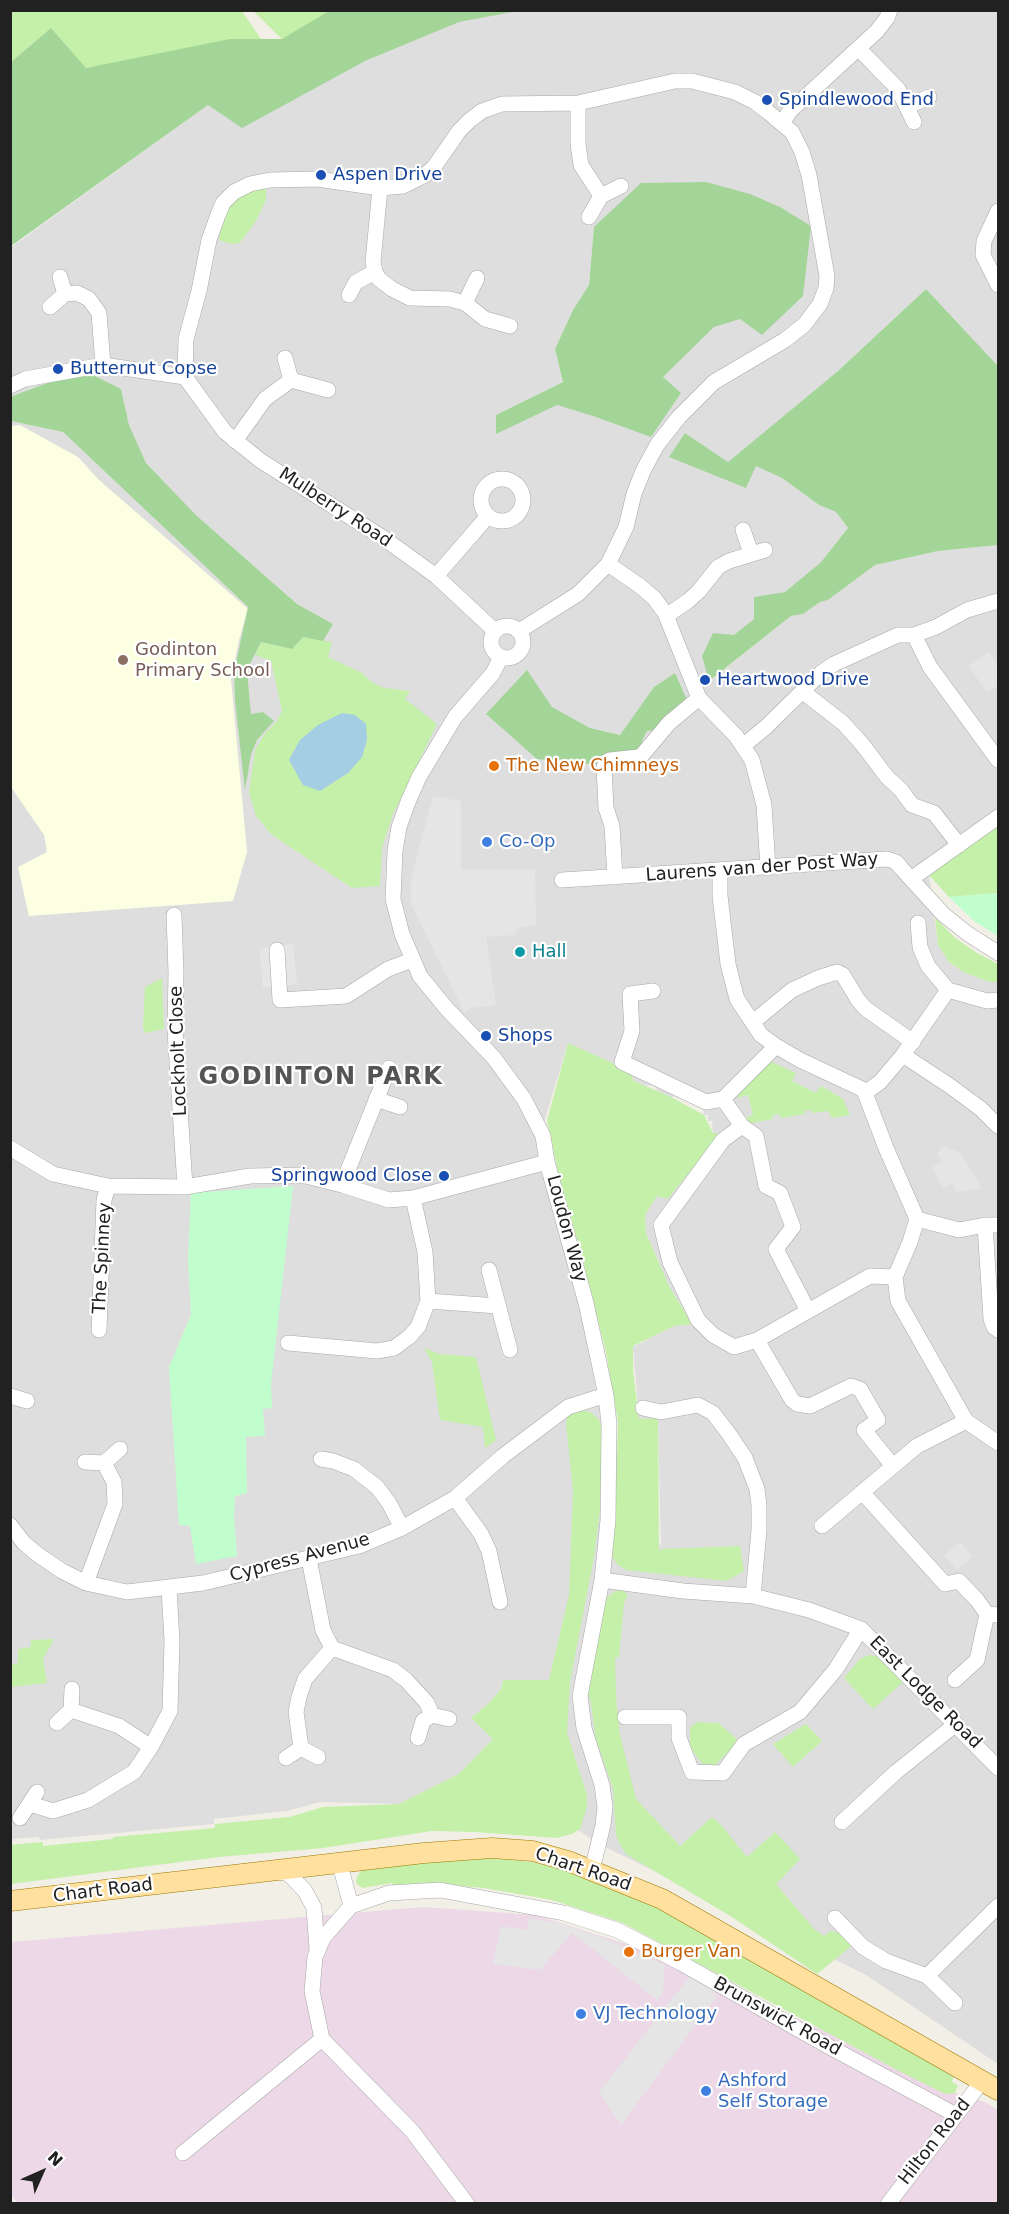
<!DOCTYPE html>
<style>
body{margin:0}
#map{position:relative;width:1009px;height:2214px;overflow:hidden;background:#f2efe7;font-family:"DejaVu Sans",sans-serif}
canvas{display:block}
.frame{position:absolute;inset:0;border:12px solid #212121;pointer-events:none}
.north{position:absolute;left:12px;top:2142px;width:60px;height:60px;-webkit-text-stroke:4px #fff;paint-order:stroke;rotate:45deg;font-size:16px;font-weight:700;line-height:24px;text-align:center;color:#212121}
.north::after{content:'';display:block;margin:auto;width:21px;height:27px;background:#212121;clip-path:polygon(50% 0,100% 100%,50% 72%,0 100%)}
</style>
<div id="map">
<canvas width="1009" height="2214"></canvas>
<div class="frame"></div>
<div class="north">N</div>
</div>
<script>
const c = document.querySelector('canvas').getContext('2d');
c.lineJoin = 'round';
function fill(path, color) {
  c.fillStyle = color;
  c.fill(path, 'evenodd');
}
function shape(rows) {
  const path = new Path2D();
  for (const r of rows) {
    if (r.length === 3) {
      path.moveTo(r[0] + r[2], r[1]);
      path.arc(r[0], r[1], r[2], 0, 2 * Math.PI);
      continue;
    }
    path.moveTo(r[0], r[1]);
    for (let i = 2; i < r.length; i += 2) path.lineTo(r[i], r[i + 1]);
  }
  return path;
}
function strokePath(path, color, width, dash) {
  c.strokeStyle = color;
  c.lineWidth = width;
  c.lineCap = dash ? 'butt' : 'round';
  c.setLineDash(dash || []);
  c.stroke(path);
}
function drawText(font, color, halo, rows, align = 'center') {
  c.font = font + ' "DejaVu Sans",sans-serif';
  c.lineWidth = 4.5;
  c.setLineDash([]);
  c.textBaseline = 'middle';
  c.strokeStyle = halo;
  c.fillStyle = color;
  for (const [text, x, y, turn = 0] of rows) {
    c.save();
    c.translate(x, y);
    c.rotate((+turn || 0) * Math.PI / 180);
    c.textAlign = isNaN(turn) ? turn : align;
    if (halo) c.strokeText(text, 0, 0);
    c.fillText(text, 0, 0);
    c.restore();
  }
}
const residential = shape([
 [518,10,998,11,998,366,926,289,838,371,728,462,685,433,746,488,756,465,782,478,819,505,836,512,848,528,821,562,785,592,754,597,754,619,734,636,713,633,710,681,791,616,803,614,820,602,828,600,875,565,938,551,998,545,998,825,929,875,938,945,949,962,965,973,990,982,998,982,998,2064,866,1975,599,1844,575,1828,503,1680,501,1689,488,1704,471,1718,493,1739,459,1774,399,1804,320,1802,287,1811,214,1819,214,1824,40,1840,39,1837,11,1839,11,421,63,432,248,607,245,787,251,755,257,740,273,721,263,712,251,714,247,670,261,642,292,649,333,624,297,604,197,516,146,463,129,425,121,389,55,380,11,397,10,248,208,105,365,61,459,21],
 [594,227,803,296,740,319,714,326,662,378,596,417,557,405,496,433,496,415,563,382,555,349,573,310,589,285],
 [654,687,647,731,642,741,486,715,552,707,590,728,620,735],
 [568,1043,644,1086,654,1085,658,1092,671,1097,679,1096,703,1106,704,1115,708,1115,708,1121,712,1121,713,1133,719,1133,657,1196,645,1215,646,1233,669,1286,691,1323,683,1321,633,1347,639,1419,658,1419,661,1547,603,1425,544,1122]
]);
const industrial = shape([
 [423,1907,536,1915,638,1948,827,2032,955,2093,984,2102,998,2110,998,2203,18,2204,11,2194,11,1942]
]);
const education = shape([
 [20,425,78,457,99,480,248,609,239,640,231,679,247,852,233,901,29,916,18,867,47,852,44,835,11,787,10,426]
]);
const grass = shape([
 [11,11,242,11,261,39,85,68,51,28,11,62],
 [253,11,335,11,282,39],
 [266,185,266,200,256,221,243,239,239,243,232,244,219,240,222,218,233,200],
 [302,637,332,642,328,657,362,673,372,682,384,688,410,691,405,699,437,724,393,814,382,848,380,886,352,888,272,835,256,816,249,792,255,750,264,735,277,721,282,711,271,661,255,655,261,642,292,649],
 [365,723,367,740,362,757,348,773,320,791,289,760,300,740,318,725],
 [998,825,998,893,949,897,929,875],
 [935,917,954,937,977,953,998,964,998,982,990,982,965,973,949,962,938,945],
 [162,978,164,1029,145,1033,143,1028,145,987],
 [568,1043,628,1070,634,1081,671,1097,704,1115,713,1133,720,1133,668,1199,657,1196,645,1215,646,1233,669,1286,692,1324,674,1326,633,1346,633,1370,639,1419,658,1418,659,1552,661,1549,740,1546,744,1571,727,1581,626,1570,618,1565,611,1555,615,1522,618,1422,606,1352,581,1253,561,1185,547,1121],
 [772,1062,796,1073,792,1081,816,1093,821,1086,843,1099,850,1115,832,1118,828,1111,813,1113,812,1110,804,1111,805,1114,781,1118,779,1114,772,1116,773,1119,746,1124,743,1119,753,1115,748,1095,739,1098,736,1092],
 [424,1348,439,1354,476,1357,496,1440,485,1448,483,1427,440,1420,432,1362],
 [583,1410,592,1413,599,1420,603,1435,601,1502,594,1557,570,1682,567,1733,587,1795,587,1807,580,1829,572,1834,556,1838,476,1832,432,1831,323,1848,219,1857,11,1884,10,1845,43,1842,43,1846,113,1839,113,1837,215,1828,215,1824,289,1817,323,1807,399,1804,459,1774,493,1739,471,1718,488,1704,501,1689,503,1680,549,1680,569,1595,573,1491,566,1423,567,1418,574,1412],
 [625,1589,625,1593,628,1594,624,1603,619,1657,615,1658,616,1694,617,1710,620,1715,619,1731,636,1799,680,1846,712,1817,722,1826,747,1857,775,1832,800,1859,776,1884,814,1929,824,1936,831,1931,840,1933,853,1945,817,1974,732,1917,626,1854,619,1843,616,1834,613,1788,596,1739,590,1698,587,1697,605,1604,607,1598,615,1591],
 [54,1639,43,1659,47,1683,11,1687,11,1665,18,1663,18,1649,31,1647,31,1640],
 [869,1655,881,1657,937,1712,938,1718,903,1682,873,1709,844,1678,860,1659],
 [697,1722,719,1723,739,1741,715,1765,703,1764,690,1748,690,1728],
 [806,1724,822,1741,793,1767,773,1744],
 [489,1858,532,1862,566,1870,631,1892,954,2075,952,2082,958,2085,955,2093,945,2094,897,2070,623,1923,552,1900,484,1888,427,1883,393,1885,392,1883,362,1888,356,1883,357,1877,365,1864]
]);
const forest = shape([
 [329,11,518,11,459,22,365,61,242,128,208,105,11,246,11,62,51,28,86,68,230,39,282,39],
 [706,182,750,194,780,207,811,226,803,296,762,335,740,319,714,327,663,377,681,393,651,437,596,417,557,405,496,434,496,415,563,382,555,349,573,310,589,285,594,227,641,183],
 [926,289,998,366,998,545,938,551,875,565,828,600,820,602,803,614,791,616,709,681,702,656,713,633,734,635,754,619,754,597,785,592,821,562,848,528,836,512,819,505,782,478,756,466,746,488,669,457,685,433,728,462,838,371],
 [93,375,121,389,129,425,146,463,197,516,297,604,333,624,323,641,303,637,292,649,261,642,247,670,251,714,263,712,274,721,257,740,251,755,245,790,235,701,234,672,248,607,63,432,11,421,10,397,55,380],
 [527,670,552,707,590,728,620,735,654,687,675,673,687,700,654,730,647,731,642,741,641,748,599,765,537,759,486,714]
]);
const park = shape([
 [998,893,998,936,974,921,949,897],
 [293,1186,271,1384,272,1408,263,1409,265,1436,246,1437,247,1493,235,1496,234,1517,237,1556,196,1564,190,1526,179,1525,169,1367,191,1315,188,1259,191,1193]
]);
const parking = shape([
 [989,652,998,664,998,685,987,693,969,666],
 [433,796,461,801,461,869,535,870,536,925,517,928,515,935,486,937,496,1005,471,1008,464,1012,411,904,411,879],
 [293,944,297,984,263,988,259,948],
 [943,1146,961,1153,978,1181,980,1189,956,1192,952,1183,943,1188,932,1167,942,1161,937,1153],
 [960,1542,973,1557,957,1570,944,1555],
 [530,1918,566,1925,615,1943,665,1965,663,1993,657,2000,572,1933,540,1970,493,1964,501,1926,526,1930],
 [693,1972,717,1996,621,2125,599,2092]
]);
const water = shape([
 [342,713,355,715,366,724,367,740,362,757,348,773,320,791,303,785,289,760,300,740,318,725]
]);
const minor = shape([
 [859,49,898,89,914,122],
 [578,103,578,144,581,165,601,196],
 [908,106,929,97],
 [782,123,790,111,877,31,887,18,890,10],
 [380,188,373,262,375,272,379,279,392,289,410,298,450,299,465,303,485,319,510,326],
 [998,211,984,241,983,255,998,285],
 [589,217,601,196,621,186],
 [60,277,65,294],
 [349,295,356,282,375,272],
 [465,303,477,278],
 [50,307,65,294,77,293,89,299,99,313,103,365],
 [285,358,291,380],
 [185,377,186,339,199,291,209,240,218,215,223,203,234,192,250,184,270,180,317,179,380,188,403,186,425,175,434,167,459,131,470,120,482,111,502,104,578,103,675,81,692,81,735,92,755,102,768,112,792,132,802,152,809,175,827,276,826,288,820,304,804,325,785,340,714,382,679,417,657,445,643,471,634,494,626,527,608,564,578,594,519,631],
 [185,377,225,432,261,461,382,537,436,576,495,631],
 [10,386,25,379,103,365,185,377],
 [235,441,265,399,291,380,328,390],
 [502,500,21],
 [743,530,751,553],
 [608,564,640,586,654,598,665,613,699,698,736,736,752,760,764,805,768,868],
 [436,576,488,516],
 [666,616,688,601,699,591,718,567,729,561,765,550],
 [507,642,16],
 [914,635,930,667,998,760],
 [501,657,493,673,455,717,419,777,408,802,399,827,395,851,393,899,402,934,420,976,447,1009,494,1058,524,1099,543,1136,547,1162,586,1303,606,1395,609,1424,608,1520,602,1580,580,1696,584,1728,602,1785,605,1807,603,1825,592,1870],
 [802,691,843,723,862,744,887,777,901,790,912,805,934,813,959,845],
 [743,746,767,726,821,673,834,664,898,635,914,635,936,627,967,610,998,601],
 [720,870,720,896,728,964,737,999,761,1035,776,1046,800,1060,862,1089,865,1093,886,1148,917,1219,910,1242,895,1277,898,1301,966,1421,998,1443],
 [615,877,612,826,606,808,604,767,606,762,610,760,639,757,643,754,669,723,699,698],
 [911,879,998,817],
 [562,880,887,859,896,862,902,869,943,914,968,934,998,953],
 [174,915,176,973,175,1030,185,1187],
 [918,923,920,947,928,966,948,990,987,1001,998,1000],
 [277,950,280,1000,346,996,388,969,412,960],
 [653,991,630,994,632,1031,622,1062,706,1102,723,1099,776,1046],
 [753,1022,792,990,818,978,837,972,843,975,858,1000,866,1009,913,1042],
 [903,1055,950,1086,981,1109,998,1126],
 [865,1093,880,1082,903,1055,948,990],
 [376,1099,400,1107],
 [723,1099,742,1126,756,1136,766,1186,780,1193,793,1227,776,1249,808,1311],
 [742,1126,723,1140,661,1225,670,1262,698,1320,713,1335,734,1347,757,1340,870,1276,895,1277],
 [10,1148,53,1174,108,1186,185,1187,250,1176,302,1175,342,1185,389,1200,413,1198,547,1162],
 [342,1185,389,1068],
 [917,1219,959,1230,985,1225,998,1225],
 [985,1225,991,1319,994,1327,998,1330],
 [489,1270,510,1350],
 [428,1301,498,1306],
 [99,1330,104,1200,108,1186],
 [757,1340,792,1400,797,1404,810,1406,851,1386,860,1389,878,1420,864,1430,893,1466],
 [288,1343,377,1351,394,1348,409,1337,418,1327,428,1301,425,1252,413,1198],
 [10,1396,27,1401],
 [643,1408,661,1412,698,1405,713,1413,729,1434,745,1458,757,1489,759,1505,759,1530,753,1596],
 [321,1459,333,1461,354,1469,377,1487,389,1503,402,1528],
 [85,1462,104,1463,120,1449],
 [862,1492,945,1584,959,1581,977,1600,987,1614,998,1615],
 [455,1498,481,1534,489,1551,500,1602],
 [10,1525,24,1543,37,1554,62,1571,86,1583,127,1592,203,1583,359,1546,402,1528,455,1498,503,1456,568,1407,606,1395],
 [822,1526,917,1446,966,1421],
 [309,1559,323,1630,332,1648,393,1670,406,1680,427,1703,432,1715,449,1719],
 [602,1580,683,1591,753,1596,809,1610,861,1629,998,1768],
 [86,1583,115,1504,114,1482,104,1463],
 [955,1680,977,1660,987,1614],
 [71,1710,119,1726,151,1747],
 [625,1717,679,1717,679,1738,692,1772,723,1773,744,1744,800,1712,836,1669,861,1629],
 [57,1723,71,1710,72,1689],
 [418,1738,423,1721,432,1715],
 [301,1748,296,1712,299,1697,305,1679,332,1648],
 [286,1758,301,1748,318,1757],
 [30,1804,53,1811,88,1800,134,1772,151,1747,170,1711,172,1641,169,1588],
 [20,1818,37,1792],
 [842,1822,896,1772,956,1724],
 [275,1871,289,1874,305,1891,314,1908,317,1949],
 [351,1906,389,1893,440,1890,564,1913,617,1930,681,1963,826,2045,956,2115],
 [835,1918,863,1947,886,1961,927,1976,955,2003],
 [927,1976,998,1906],
 [322,2039,412,2131,467,2204],
 [322,2039,312,1991,315,1957,323,1938,351,1906,339,1861],
 [183,2153,322,2039],
 [888,2204,983,2080]
]);
const major = shape([
 [10,1901,424,1853,492,1848,533,1851,568,1861,662,1899,998,2090]
]);
const markers = [
 [767,100,6,"#1a4fb4"],
 [321,175,6,"#1a4fb4"],
 [58,369,6,"#1a4fb4"],
 [123,660,6,"#8d6e63"],
 [705,680,6,"#1a4fb4"],
 [494,766,6,"#e8710a"],
 [487,842,6,"#3f7fe0"],
 [520,952,6,"#0f9aa8"],
 [486,1036,6,"#1a4fb4"],
 [444,1176,6,"#1a4fb4"],
 [629,1952,6,"#e8710a"],
 [581,2014,6,"#3f7fe0"],
 [706,2091,6,"#3f7fe0"]
];
const transitNames = [
 ["Spindlewood End",779,100],
 ["Aspen Drive",333,175],
 ["Butternut Copse",70,369],
 ["Heartwood Drive",717,680],
 ["Shops",498,1036],
 ["Springwood Close",432,1176,"right"]
];
const streetNames = [
 ["Mulberry Road",335,508,33],
 ["Laurens van der Post Way",762,868,-4],
 ["Lockholt Close",179,1051,-92],
 ["Loudon Way",566,1229,75],
 ["The Spinney",103,1258,-87],
 ["Cypress Avenue",300,1558,-15],
 ["East Lodge Road",925,1693,45],
 ["Chart Road",583,1870,19],
 ["Chart Road",103,1891,-7],
 ["Brunswick Road",777,2017,29],
 ["Hilton Road",935,2142,-52]
];
const educationNames = [
 ["Godinton",135,650],
 ["Primary School",135,671]
];
const foodNames = [
 ["The New Chimneys",506,766],
 ["Burger Van",641,1952]
];
const shopNames = [
 ["Co-Op",499,842],
 ["VJ Technology",593,2014],
 ["Ashford",718,2081],
 ["Self Storage",718,2102]
];
const cultureNames = [
 ["Hall",532,952]
];
const districtNames = [
 ["GODINTON PARK",321,1078]
];
fill(residential, '#dfdede');
fill(industrial, '#ecd8e6');
fill(education, '#fcffe2');
fill(grass, '#c4f0a9');
fill(forest, '#a3d598');
fill(park, '#c1fecd');
fill(parking, '#e5e5e5');
fill(water, '#a4cee3');
strokePath(minor, '#a8a8a8', 16);
strokePath(major, '#9d7a00', 21);
strokePath(minor, '#fff', 15);
strokePath(major, '#ffe09e', 20);
for (const [x, y, r, color] of markers) {
  const dot = new Path2D();
  dot.arc(x, y, r, 0, 2 * Math.PI);
  c.fillStyle = color;
  c.fill(dot);
  strokePath(dot, '#fff', 2);
}
drawText('18px', '#164399', '#fff', transitNames, 'left');
drawText('18px', '#212121', '#fff', streetNames);
drawText('18px', '#785e54', '#fff', educationNames, 'left');
drawText('18px', '#c56008', '#fff', foodNames, 'left');
drawText('18px', '#366cbe', '#fff', shopNames, 'left');
drawText('18px', '#0d838f', '#fff', cultureNames, 'left');
c.letterSpacing = '1.5px';
drawText('bold 24px', '#545454', '#fff', districtNames);
c.letterSpacing = '0px';
</script>
